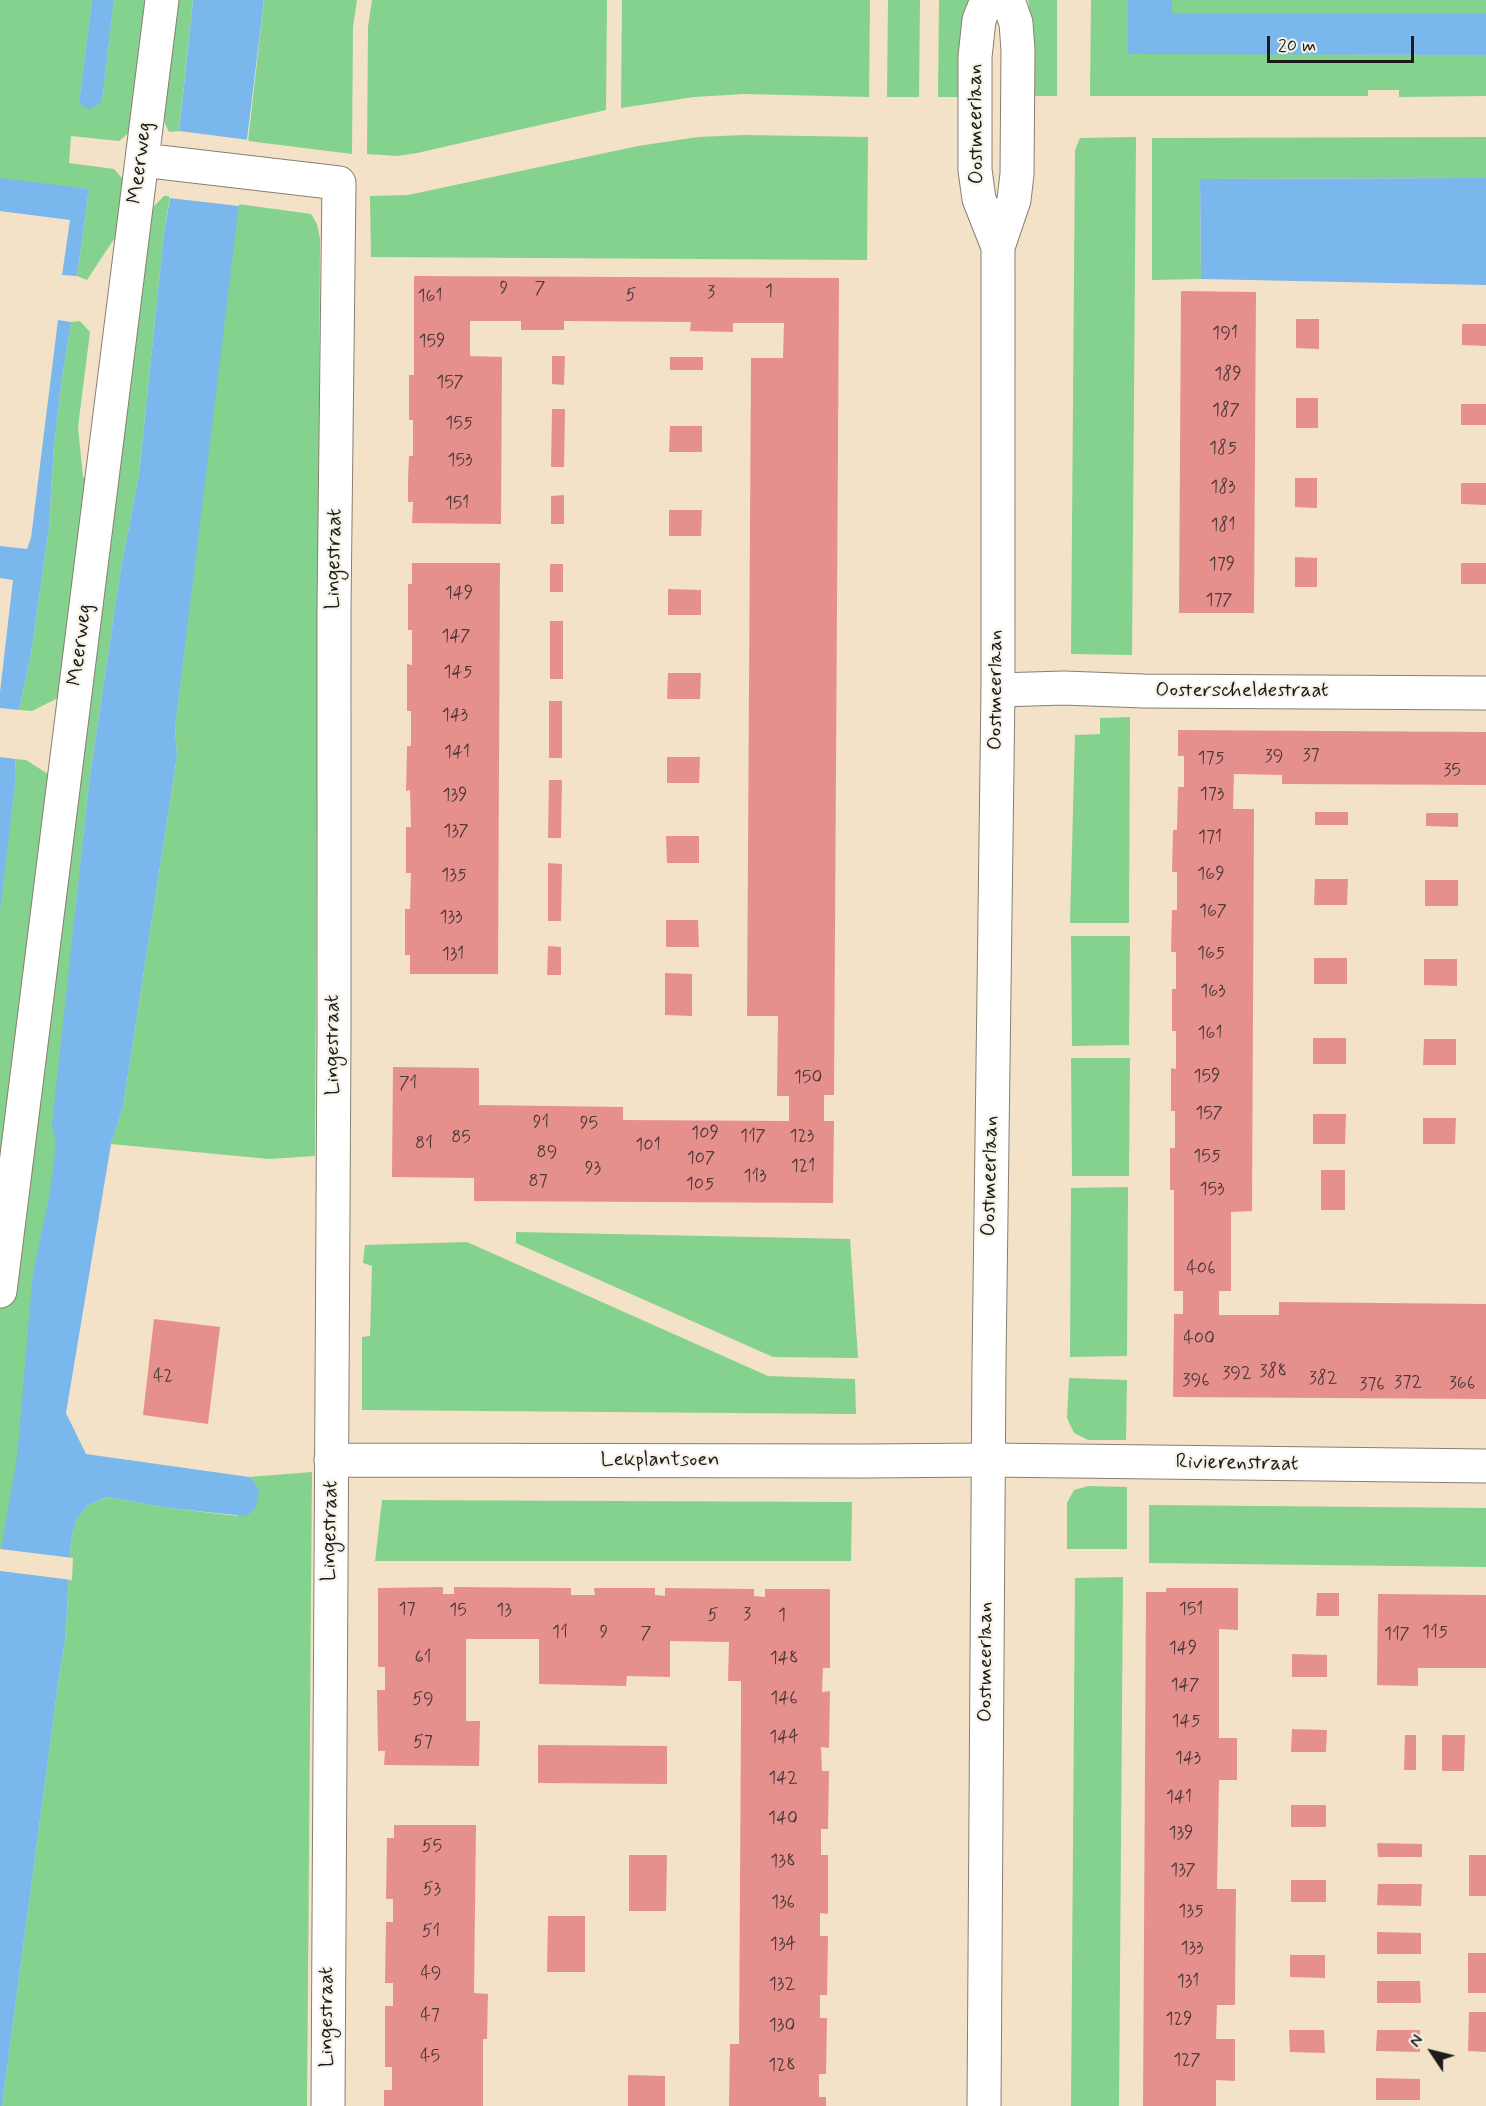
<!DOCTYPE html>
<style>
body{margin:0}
#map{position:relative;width:1486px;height:2106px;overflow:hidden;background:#f3e2c8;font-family:Mynerve,sans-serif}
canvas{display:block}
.north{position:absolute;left:1402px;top:2022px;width:60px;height:60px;-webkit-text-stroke:4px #f7f3e8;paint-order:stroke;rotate:305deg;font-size:16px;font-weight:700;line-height:24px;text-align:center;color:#1c1c1c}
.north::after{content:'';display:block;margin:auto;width:21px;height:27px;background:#1c1c1c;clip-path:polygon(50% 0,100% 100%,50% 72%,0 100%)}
.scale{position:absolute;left:1267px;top:36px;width:147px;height:27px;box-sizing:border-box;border:3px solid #1c1c1c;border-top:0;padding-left:8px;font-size:18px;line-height:21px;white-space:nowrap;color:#1c1c1c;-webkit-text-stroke:4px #f7f3e8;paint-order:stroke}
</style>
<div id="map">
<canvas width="1486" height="2106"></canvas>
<div class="north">N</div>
<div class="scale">20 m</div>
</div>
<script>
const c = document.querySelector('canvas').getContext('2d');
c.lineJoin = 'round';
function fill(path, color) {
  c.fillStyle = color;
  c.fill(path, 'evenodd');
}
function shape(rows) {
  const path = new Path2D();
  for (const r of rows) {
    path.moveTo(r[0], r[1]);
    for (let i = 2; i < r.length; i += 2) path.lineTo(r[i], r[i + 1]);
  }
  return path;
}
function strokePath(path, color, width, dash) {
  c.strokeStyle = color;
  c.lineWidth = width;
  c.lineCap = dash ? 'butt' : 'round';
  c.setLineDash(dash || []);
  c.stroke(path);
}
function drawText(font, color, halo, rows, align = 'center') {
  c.font = font + ' Mynerve,sans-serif';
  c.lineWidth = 4.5;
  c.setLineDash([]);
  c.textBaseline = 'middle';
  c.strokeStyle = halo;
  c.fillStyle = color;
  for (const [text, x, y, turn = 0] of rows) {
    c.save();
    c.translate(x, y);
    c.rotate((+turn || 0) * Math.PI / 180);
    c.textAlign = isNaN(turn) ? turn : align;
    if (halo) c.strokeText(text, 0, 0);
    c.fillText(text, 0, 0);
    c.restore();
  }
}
const green = shape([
 [0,0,92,0,79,103,102,101,114,0,147,0,131,131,119,141,71,136,69,163,114,169,122,178,124,183,118,237,114,239,87,280,77,276,89,189,0,182],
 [177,0,193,0,179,131,169,132,165,124,163,103],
 [264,0,357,0,353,27,352,154,248,141],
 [372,0,607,0,606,110,417,153,398,156,367,154,368,27],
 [622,0,870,0,869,97,744,94,694,97,621,108],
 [888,0,920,0,919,97,887,97],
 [939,0,968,0,963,97,938,97],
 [1028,0,1057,0,1057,96,1033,96,1031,18],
 [1091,0,1128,0,1128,53,1486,55,1486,96,1399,97,1399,90,1368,90,1368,96,1090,96],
 [1160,0,1486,0,1486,22,1160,22],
 [744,135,868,137,867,260,371,257,370,196,408,195,638,146,698,137],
 [1136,137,1132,655,1071,654,1075,150,1080,138],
 [1486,137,1486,178,1200,179,1201,279,1152,280,1152,138],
 [164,196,170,196,164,233,139,475,120,574,89,783,75,914,100,917,0,1600,0,907,16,777,15,759,26,760,51,776,152,208],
 [238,204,311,214,317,224,320,239,315,1156,269,1159,111,1144,123,1107,177,756,175,728],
 [80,321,90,332,78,427,83,477,85,478,58,698,32,711,19,710,31,654,49,527,54,445,63,371,71,322],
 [1130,717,1129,923,1070,923,1075,735,1100,734,1100,718],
 [1071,936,1130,936,1129,1045,1072,1046],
 [1071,1058,1130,1058,1129,1176,1072,1176],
 [1128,1187,1127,1356,1070,1357,1071,1188],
 [516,1232,850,1239,858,1358,773,1357,516,1243],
 [467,1242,768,1376,855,1379,856,1414,362,1410,362,1337,370,1336,372,1266,363,1263,365,1245],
 [1069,1378,1127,1380,1126,1440,1088,1440,1074,1433,1067,1418],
 [312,1472,307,2106,2,2106,60,1669,65,1642,71,1540,76,1520,88,1505,107,1497,170,1508,237,1516,253,1480,249,1477],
 [1088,1486,1127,1487,1127,1549,1067,1549,1067,1503,1074,1490],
 [382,1500,852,1502,851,1561,375,1561],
 [1149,1505,1486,1508,1486,1567,1149,1563],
 [1123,1577,1119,2106,1071,2106,1075,1578]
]);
const water = shape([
 [92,0,114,0,102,101,98,105,88,109,79,103],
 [193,0,264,0,175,728,177,756,123,1107,111,1144,66,1413,86,1454,249,1477,253,1480,259,1491,256,1507,249,1514,243,1516,170,1508,107,1497,88,1505,76,1520,71,1540,65,1642,60,1669,2,2106,0,2106,0,1555,17,1458,33,1272,48,1203,53,1170,56,1141,52,1125,89,783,120,574,139,475,164,233,181,135,179,131,181,114],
 [1128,0,1172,0,1172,13,1486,13,1486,55,1128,54],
 [0,178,89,189,77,276,62,275,70,220,0,211],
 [1486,178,1486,285,1201,279,1200,179],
 [58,320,71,322,63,371,54,445,49,527,31,654,19,710,0,708,0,692,13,580,0,578,0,546,27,549,31,538],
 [0,757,15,759,16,777,0,911]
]);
const pier = shape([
 [179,131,249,140,239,206,169,198],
 [0,1549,73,1558,72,1580,0,1571]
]);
const building = shape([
 [414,276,839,278,834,1095,824,1095,824,1121,834,1121,833,1203,474,1201,474,1178,392,1177,393,1067,479,1068,479,1105,623,1107,623,1120,789,1121,789,1096,777,1096,778,1016,747,1016,751,358,783,358,784,323,733,323,733,332,690,331,691,322,564,321,564,330,521,330,521,321,470,321,470,356,502,357,501,524,412,523,413,502,408,502,408,479,409,456,413,456,413,420,409,420,409,375,414,375],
 [1181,291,1256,292,1254,613,1179,613],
 [1296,319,1319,319,1319,349,1296,348],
 [1462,324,1486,324,1486,346,1462,345],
 [552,356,565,356,564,385,552,384],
 [670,357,703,357,703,370,670,370],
 [1296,398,1318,398,1318,428,1296,428],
 [1461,404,1486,404,1486,425,1461,425],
 [552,409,565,409,564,467,551,467],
 [670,426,702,426,702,452,669,452],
 [1295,478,1317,478,1317,508,1295,507],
 [1461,483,1486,483,1486,505,1461,504],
 [564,495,564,524,551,524,551,496],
 [669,510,702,510,701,536,669,536],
 [1295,557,1317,558,1317,587,1295,587],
 [412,563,500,563,498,974,410,974,410,955,405,955,405,909,410,909,411,873,406,873,406,827,411,827,410,790,406,791,407,746,411,746,411,711,407,711,407,664,412,665,412,630,408,630,408,584,412,584],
 [1461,563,1486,563,1486,584,1461,584],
 [550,564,563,564,563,592,550,592],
 [668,589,701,590,701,615,668,615],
 [550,621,563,621,563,679,550,679],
 [668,673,701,673,700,699,667,699],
 [549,701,562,701,562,758,549,758],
 [1178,730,1486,732,1486,785,1282,784,1282,775,1234,774,1233,809,1254,809,1252,1211,1231,1212,1231,1291,1219,1291,1219,1315,1279,1315,1279,1302,1486,1304,1486,1399,1173,1397,1174,1314,1183,1314,1183,1291,1174,1291,1174,1190,1170,1190,1170,1148,1175,1148,1175,1111,1171,1111,1171,1068,1176,1069,1176,1031,1172,1031,1172,989,1176,989,1176,952,1171,952,1172,910,1177,910,1177,872,1172,872,1173,830,1177,830,1178,787,1184,787,1184,756,1178,756],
 [667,757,700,757,699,783,667,783],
 [549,780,562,780,561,838,548,838],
 [1315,812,1348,812,1348,825,1315,825],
 [1426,813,1458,813,1458,827,1426,826],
 [666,836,699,836,699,863,667,863],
 [548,863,562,864,561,921,548,921],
 [1315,879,1348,879,1347,905,1314,905],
 [1425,880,1458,880,1458,906,1425,906],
 [666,920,698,920,699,947,666,947],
 [548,946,561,947,561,975,547,975],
 [1314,958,1347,958,1347,984,1314,984],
 [1424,959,1457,959,1457,986,1424,985],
 [665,973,692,974,692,1016,665,1015],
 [1313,1038,1346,1038,1346,1064,1313,1064],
 [1424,1039,1456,1039,1456,1065,1423,1065],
 [1313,1114,1346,1114,1345,1144,1313,1144],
 [1423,1118,1456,1118,1455,1144,1423,1144],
 [1321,1170,1345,1170,1345,1210,1321,1210],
 [154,1319,220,1327,208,1424,143,1415],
 [443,1587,443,1594,454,1594,454,1587,571,1588,571,1595,595,1595,594,1588,655,1588,655,1595,665,1596,665,1588,754,1589,754,1596,765,1597,765,1589,830,1589,830,1668,823,1668,822,1692,830,1691,829,1748,821,1747,822,1771,829,1771,828,1829,821,1829,821,1855,828,1855,828,1914,820,1913,820,1936,828,1936,827,1995,820,1995,820,2018,827,2018,826,2074,819,2074,819,2097,826,2097,826,2106,729,2106,730,2044,739,2044,741,1719,741,1681,728,1681,729,1642,670,1641,670,1677,627,1676,626,1686,539,1684,539,1639,466,1639,466,1721,480,1721,479,1766,384,1765,385,1751,378,1751,377,1690,385,1690,385,1667,378,1667,378,1588],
 [1166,1588,1238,1588,1238,1630,1219,1629,1219,1738,1237,1738,1237,1780,1219,1780,1217,1889,1236,1889,1235,2003,1235,2005,1217,2005,1216,2039,1235,2039,1235,2081,1216,2080,1216,2106,1143,2106,1146,1592,1166,1592],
 [1317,1593,1339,1593,1339,1616,1316,1616],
 [1378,1594,1486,1595,1486,1668,1418,1668,1418,1686,1377,1685],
 [1292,1654,1327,1655,1327,1677,1292,1677],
 [1292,1729,1327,1730,1326,1752,1291,1752],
 [1405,1735,1416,1735,1416,1770,1404,1770],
 [1442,1735,1465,1735,1464,1771,1442,1771],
 [538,1745,667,1746,667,1784,538,1783],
 [1291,1805,1326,1805,1326,1827,1291,1827],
 [394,1825,476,1825,474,1993,488,1994,487,2039,483,2039,483,2106,384,2106,384,2090,392,2090,392,2067,385,2067,385,2006,393,2006,393,1983,385,1983,386,1922,393,1922,393,1899,386,1899,387,1838,394,1838],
 [1377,1843,1422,1844,1422,1857,1378,1857],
 [629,1855,667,1855,666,1911,629,1911],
 [1469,1855,1486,1855,1486,1896,1469,1896],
 [1291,1880,1326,1880,1326,1902,1291,1902],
 [1378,1884,1422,1884,1421,1906,1377,1905],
 [548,1916,585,1916,585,1972,547,1972],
 [1377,1932,1421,1933,1421,1954,1377,1954],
 [1468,1953,1486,1953,1486,1993,1468,1993],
 [1290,1955,1325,1955,1325,1978,1290,1977],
 [1377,1981,1420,1981,1421,2003,1377,2003],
 [1469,2012,1486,2012,1486,2052,1468,2051],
 [1289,2030,1324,2030,1325,2053,1290,2052],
 [1377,2030,1420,2030,1420,2052,1376,2051],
 [628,2075,665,2076,665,2106,628,2106],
 [1376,2078,1420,2079,1420,2100,1376,2100]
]);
const minor = shape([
 [142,160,339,183,334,607,334,1032,328,2106],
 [998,690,1064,688,1143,691,1486,693],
 [0,1291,162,0],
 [331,1460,865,1461,988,1460,1486,1466]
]);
const tertiary = shape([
 [987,0,979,20,975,57,975,170,979,199,998,247],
 [984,2106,989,1364,998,690,998,247,1014,200,1017,174,1018,50,1016,23,1008,0]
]);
const numberNames = [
 ["9",504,289],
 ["7",540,289],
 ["1",769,292],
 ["3",711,293],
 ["5",631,296],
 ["161",430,297],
 ["191",1225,334],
 ["159",432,342],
 ["189",1228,375],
 ["157",450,383],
 ["187",1226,411],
 ["155",459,424],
 ["185",1223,449],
 ["153",460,461],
 ["183",1223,488],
 ["151",457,504],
 ["181",1223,526],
 ["179",1222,565],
 ["149",459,594],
 ["177",1219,601],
 ["147",456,637],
 ["145",458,673],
 ["143",455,716],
 ["141",457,753],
 ["37",1311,756],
 ["39",1274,757],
 ["175",1211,759],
 ["35",1452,771],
 ["173",1212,795],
 ["139",455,796],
 ["137",456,832],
 ["171",1210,838],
 ["169",1211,875],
 ["135",454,876],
 ["167",1213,912],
 ["133",451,918],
 ["165",1211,954],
 ["131",453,955],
 ["163",1213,992],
 ["161",1210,1034],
 ["159",1207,1077],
 ["150",808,1078],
 ["71",408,1084],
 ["157",1209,1114],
 ["91",541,1123],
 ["95",589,1124],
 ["109",705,1134],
 ["117",753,1137],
 ["123",802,1137],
 ["85",461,1138],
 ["81",424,1144],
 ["101",648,1146],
 ["89",547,1153],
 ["155",1207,1157],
 ["107",701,1159],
 ["121",803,1167],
 ["93",593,1169],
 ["113",755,1177],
 ["87",538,1182],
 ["105",700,1185],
 ["153",1212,1190],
 ["406",1201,1269],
 ["400",1199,1339],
 ["388",1273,1372],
 ["392",1237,1374],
 ["42",163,1377],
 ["382",1323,1379],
 ["396",1196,1381],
 ["372",1408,1383],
 ["366",1462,1384],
 ["376",1372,1385],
 ["17",407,1610],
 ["151",1191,1610],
 ["15",458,1611],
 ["13",504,1611],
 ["3",747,1615],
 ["5",713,1616],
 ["1",782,1616],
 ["11",560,1633],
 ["9",604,1633],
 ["115",1435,1633],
 ["7",646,1634],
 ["117",1397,1635],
 ["149",1183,1649],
 ["61",423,1658],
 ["148",784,1659],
 ["147",1185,1686],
 ["146",784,1699],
 ["59",423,1700],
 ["145",1186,1722],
 ["144",784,1738],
 ["57",423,1743],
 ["143",1188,1759],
 ["142",783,1779],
 ["141",1179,1798],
 ["140",783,1819],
 ["139",1181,1834],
 ["55",432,1847],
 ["138",783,1862],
 ["137",1183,1871],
 ["53",432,1890],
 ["136",783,1903],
 ["135",1191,1912],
 ["51",431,1932],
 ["134",783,1945],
 ["133",1192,1949],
 ["49",431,1974],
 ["131",1188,1982],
 ["132",782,1985],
 ["47",430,2016],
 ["129",1179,2020],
 ["130",782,2026],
 ["45",430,2057],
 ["127",1187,2061],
 ["128",782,2066]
];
const streetNames = [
 ["Oostmeerlaan",977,124,-91],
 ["Meerweg",141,163,-83],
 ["Lingestraat",335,559,-89],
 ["Meerweg",81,645,-83],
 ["Oostmeerlaan",997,690,-90],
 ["Oosterscheldestraat",1242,692],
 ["Lingestraat",334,1045,-90],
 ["Oostmeerlaan",991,1176,-89],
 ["Lekplantsoen",660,1461],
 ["Rivierenstraat",1237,1464,1],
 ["Lingestraat",331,1531,-89],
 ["Oostmeerlaan",987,1662,-90],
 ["Lingestraat",328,2017,-90]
];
fill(green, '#85d18e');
fill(water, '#79b7ed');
fill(pier, '#f3e2c8');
fill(building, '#e6908e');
strokePath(minor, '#887f72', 35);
strokePath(tertiary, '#887f72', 35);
strokePath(minor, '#fff', 33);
strokePath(tertiary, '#fff', 33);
drawText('18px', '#4e3938', null, numberNames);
drawText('21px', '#1c1c1c', '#f7f3e8', streetNames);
</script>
